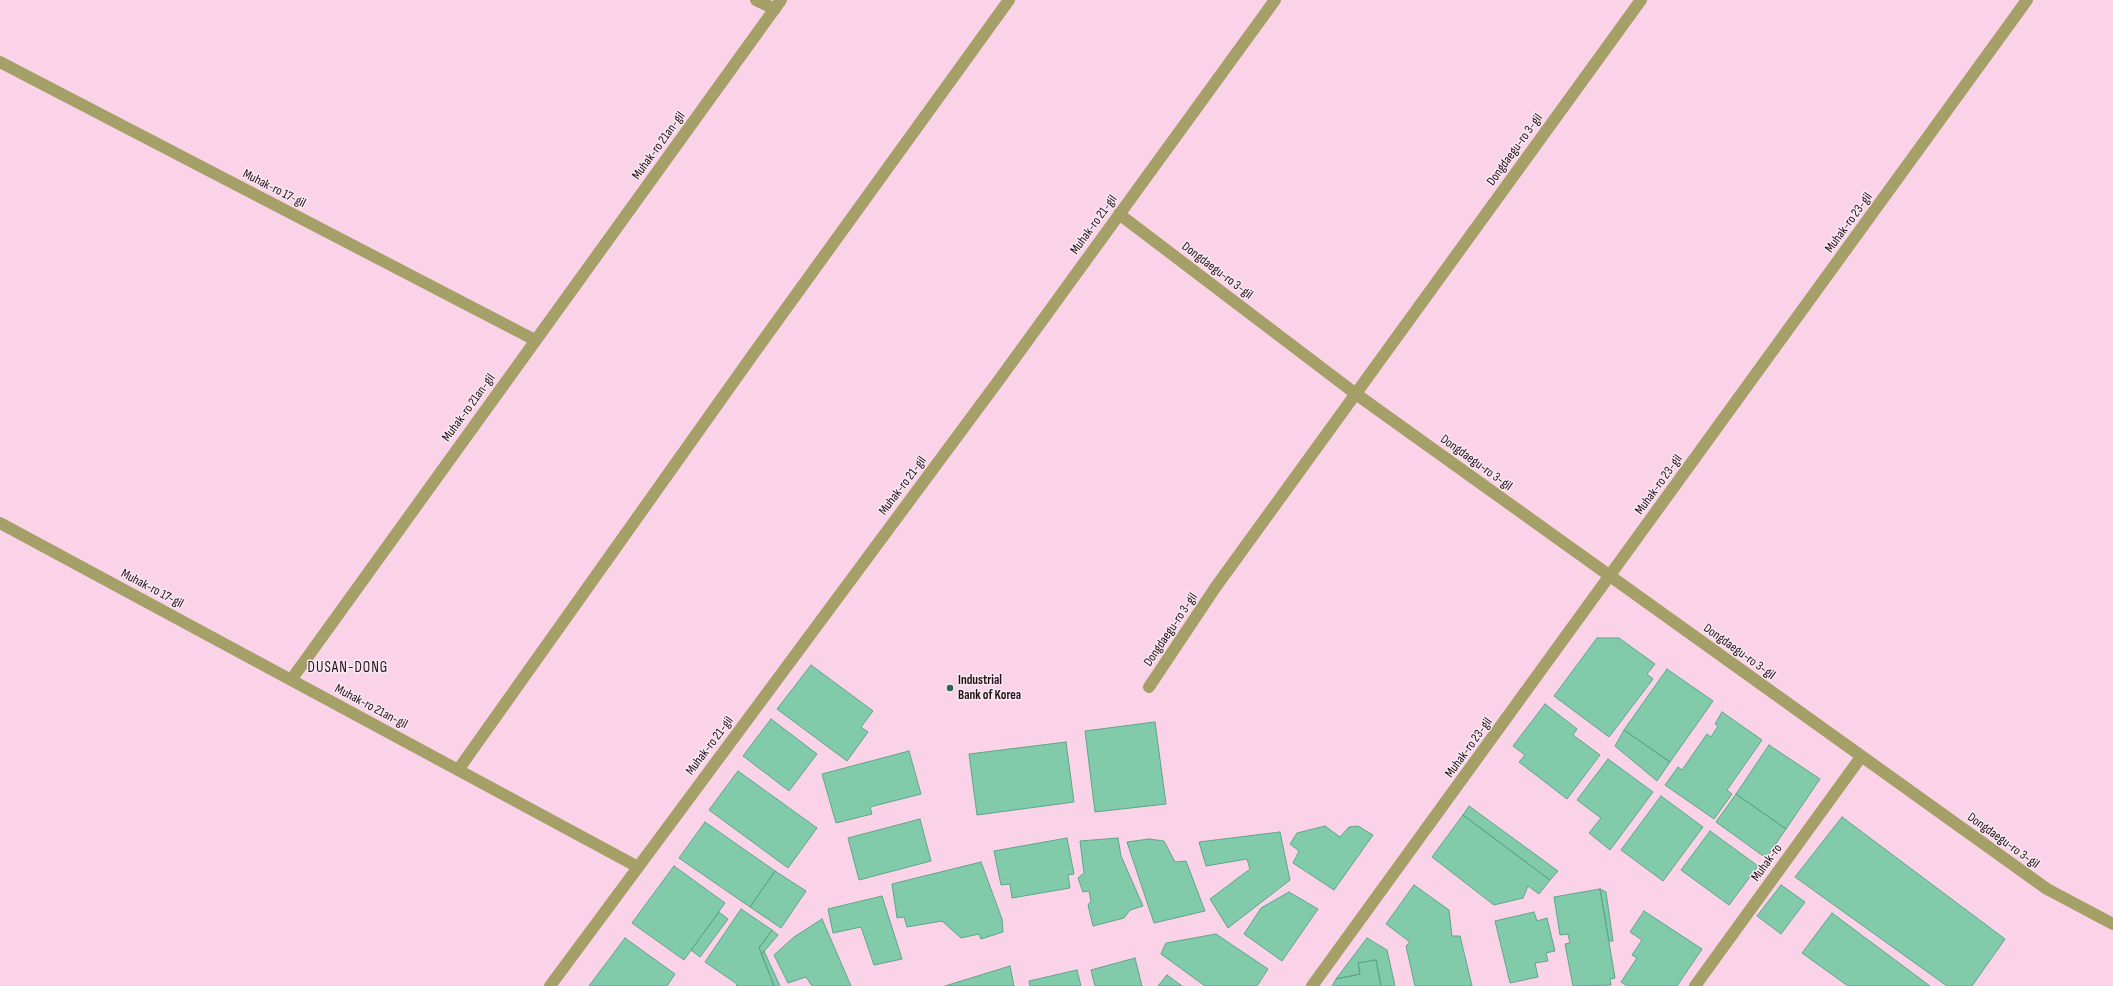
<!DOCTYPE html>
<style>
body{margin:0}
canvas{display:block;background:#fbd3e8}
</style>
<canvas width="2113" height="986"></canvas>
<script>
const c = document.querySelector('canvas').getContext('2d');
c.lineJoin = 'round';
function fill(path, color) {
  c.fillStyle = color;
  c.fill(path, 'evenodd');
}
function shape(rows) {
  const path = new Path2D();
  for (const r of rows) {
    path.moveTo(r[0], r[1]);
    for (let i = 2; i < r.length; i += 2) path.lineTo(r[i], r[i + 1]);
  }
  return path;
}
function strokePath(path, color, width, dash) {
  c.strokeStyle = color;
  c.lineWidth = width;
  c.lineCap = dash ? 'butt' : 'round';
  c.setLineDash(dash || []);
  c.stroke(path);
}
function drawText(font, color, halo, rows, align = 'center') {
  c.font = font + ' "Sofia Sans Condensed",sans-serif';
  c.lineWidth = 3;
  c.setLineDash([]);
  c.textBaseline = 'middle';
  c.strokeStyle = halo;
  c.fillStyle = color;
  for (const [text, x, y, turn = 0] of rows) {
    c.save();
    c.translate(x, y);
    c.rotate((+turn || 0) * Math.PI / 180);
    c.textAlign = isNaN(turn) ? turn : align;
    if (halo) c.strokeText(text, 0, 0);
    c.fillText(text, 0, 0);
    c.restore();
  }
}
const building = shape([
 [1597,638,1619,638,1655,664,1647,674,1653,679,1609,737,1554,696,1597,638],
 [811,665,873,711,861,727,868,732,847,761,777,709,811,665],
 [1667,669,1713,701,1670,762,1624,730,1667,669],
 [1545,704,1577,729,1573,735,1600,755,1567,799,1519,762,1525,755,1513,746,1545,704],
 [1722,712,1762,740,1727,790,1732,794,1714,819,1665,785,1678,767,1682,770,1707,734,1711,737,1718,726,1715,724,1722,712],
 [771,719,817,754,789,791,743,756,771,719],
 [1155,722,1166,804,1095,812,1085,731,1155,722],
 [1624,730,1670,762,1657,781,1615,746,1624,730],
 [1066,742,1074,802,977,815,969,754,1066,742],
 [1769,745,1820,779,1786,829,1736,794,1769,745],
 [909,751,921,794,870,807,872,814,836,823,822,774,909,751],
 [1608,759,1653,792,1610,850,1589,833,1601,818,1577,800,1608,759],
 [738,771,817,828,788,868,709,810,738,771],
 [1736,794,1786,829,1766,858,1716,822,1736,794],
 [1661,796,1703,827,1663,881,1621,850,1661,796],
 [1469,806,1558,871,1550,880,1463,815,1469,806],
 [1463,815,1550,880,1539,894,1528,886,1523,898,1494,905,1432,857,1463,815],
 [1842,817,2005,939,1972,986,1947,986,1795,877,1842,817],
 [920,819,931,861,859,880,848,838,920,819],
 [705,822,775,871,750,907,679,858,705,822],
 [1325,826,1340,837,1349,827,1358,826,1373,835,1334,890,1293,863,1299,851,1290,844,1297,833,1325,826],
 [1710,831,1758,866,1729,905,1681,870,1710,831],
 [1280,832,1290,880,1228,928,1210,899,1250,869,1247,859,1206,866,1199,842,1280,832],
 [1067,838,1074,874,1068,875,1070,888,1012,898,1010,884,1001,885,994,851,1067,838],
 [1118,838,1121,856,1143,906,1130,910,1124,918,1093,926,1088,905,1091,901,1089,891,1083,892,1078,878,1084,873,1080,841,1118,838],
 [1149,839,1164,841,1175,862,1186,861,1205,911,1154,923,1127,842,1149,839],
 [981,862,1002,919,1003,932,981,939,979,934,961,938,942,921,907,927,904,917,897,918,892,884,981,862],
 [674,866,725,903,684,960,632,923,674,866],
 [775,871,806,891,781,928,750,907,775,871],
 [1414,885,1449,910,1452,936,1460,936,1472,986,1415,986,1406,946,1410,942,1386,924,1414,885],
 [1781,885,1805,902,1781,934,1757,916,1781,885],
 [1600,889,1615,978,1610,979,1611,985,1573,986,1565,944,1570,943,1568,934,1560,935,1554,897,1600,889],
 [1600,889,1606,892,1613,941,1609,941,1600,889],
 [1289,892,1318,909,1282,961,1244,934,1261,908,1289,892],
 [882,896,902,959,874,965,861,927,833,933,828,909,882,896],
 [741,909,772,930,759,948,774,986,736,986,737,984,705,962,741,909],
 [1644,911,1702,949,1677,986,1627,986,1621,982,1637,958,1632,955,1642,940,1630,932,1644,911],
 [719,912,728,919,700,957,691,950,719,912],
 [1534,912,1537,921,1547,918,1555,951,1546,953,1548,961,1535,963,1538,977,1510,983,1495,921,1534,912],
 [1832,913,1930,986,1848,986,1802,953,1832,913],
 [822,919,851,986,812,986,806,977,788,983,774,955,794,937,822,919],
 [772,930,778,935,762,954,759,948,772,930],
 [1216,934,1268,969,1257,986,1205,986,1161,954,1166,943,1216,934],
 [625,938,675,974,667,986,589,986,625,938],
 [1367,938,1387,950,1395,986,1381,986,1376,960,1358,963,1360,974,1336,979,1367,938],
 [764,951,780,986,774,986,762,954,764,951],
 [1135,958,1142,986,1095,986,1091,970,1135,958],
 [1376,960,1381,986,1332,986,1336,979,1360,974,1358,963,1376,960],
 [1010,966,1014,986,945,986,1010,966],
 [1077,970,1081,986,1030,986,1029,981,1077,970],
 [1167,975,1182,986,1158,986,1167,975]
]);
const minor = shape([
 [756,0,775,9],
 [0,62,535,340],
 [1119,214,1356,394,2047,889,2113,924],
 [0,523,638,867],
 [291,680,781,0],
 [1149,687,1215,588,1641,0],
 [458,770,754,353,1009,0],
 [550,986,999,380,1275,0],
 [1312,986,2027,0],
 [1695,986,1861,757]
]);
const markers = [
 [950,688,4,"#2a644d"]
];
const streetNames = [
 ["Muhak-ro 21an-gil",659,146,-54],
 ["Dongdaegu-ro 3-gil",1515,150,-54],
 ["Muhak-ro 17-gil",274,189,27],
 ["Muhak-ro 23-gil",1849,223,-54],
 ["Muhak-ro 21-gil",1094,225,-54],
 ["Dongdaegu-ro 3-gil",1217,271,37],
 ["Muhak-ro 21an-gil",469,408,-54],
 ["Dongdaegu-ro 3-gil",1476,463,36],
 ["Muhak-ro 23-gil",1659,485,-54],
 ["Muhak-ro 21-gil",903,486,-53],
 ["Muhak-ro 17-gil",152,589,28],
 ["Dongdaegu-ro 3-gil",1171,630,-56],
 ["Dongdaegu-ro 3-gil",1739,652,36],
 ["Muhak-ro 21an-gil",371,707,28],
 ["Muhak-ro 21-gil",710,746,-53],
 ["Muhak-ro 23-gil",1469,748,-54],
 ["Dongdaegu-ro 3-gil",2003,841,36],
 ["Muhak-ro",1767,863,-54]
];
const poiNames = [
 ["Industrial",958,681],
 ["Bank of Korea",958,696]
];
const quarterNames = [
 ["DUSAN-DONG",348,668]
];
fill(building, '#81caaa');
strokePath(building, '#5ea688', 1);
strokePath(minor, '#a4a067', 12);
for (const [x, y, r, color] of markers) {
  const dot = new Path2D();
  dot.arc(x, y, r, 0, 2 * Math.PI);
  c.fillStyle = color;
  c.fill(dot);
  strokePath(dot, '#f7e9f0', 1.5);
}
drawText('13px', '#250f1c', '#f7e9f0', streetNames);
drawText('bold 13px', '#250f1c', '#f7e9f0', poiNames, 'left');
c.letterSpacing = '1px';
drawText('15px', '#250f1c', '#f7e9f0', quarterNames);
c.letterSpacing = '0px';
</script>
